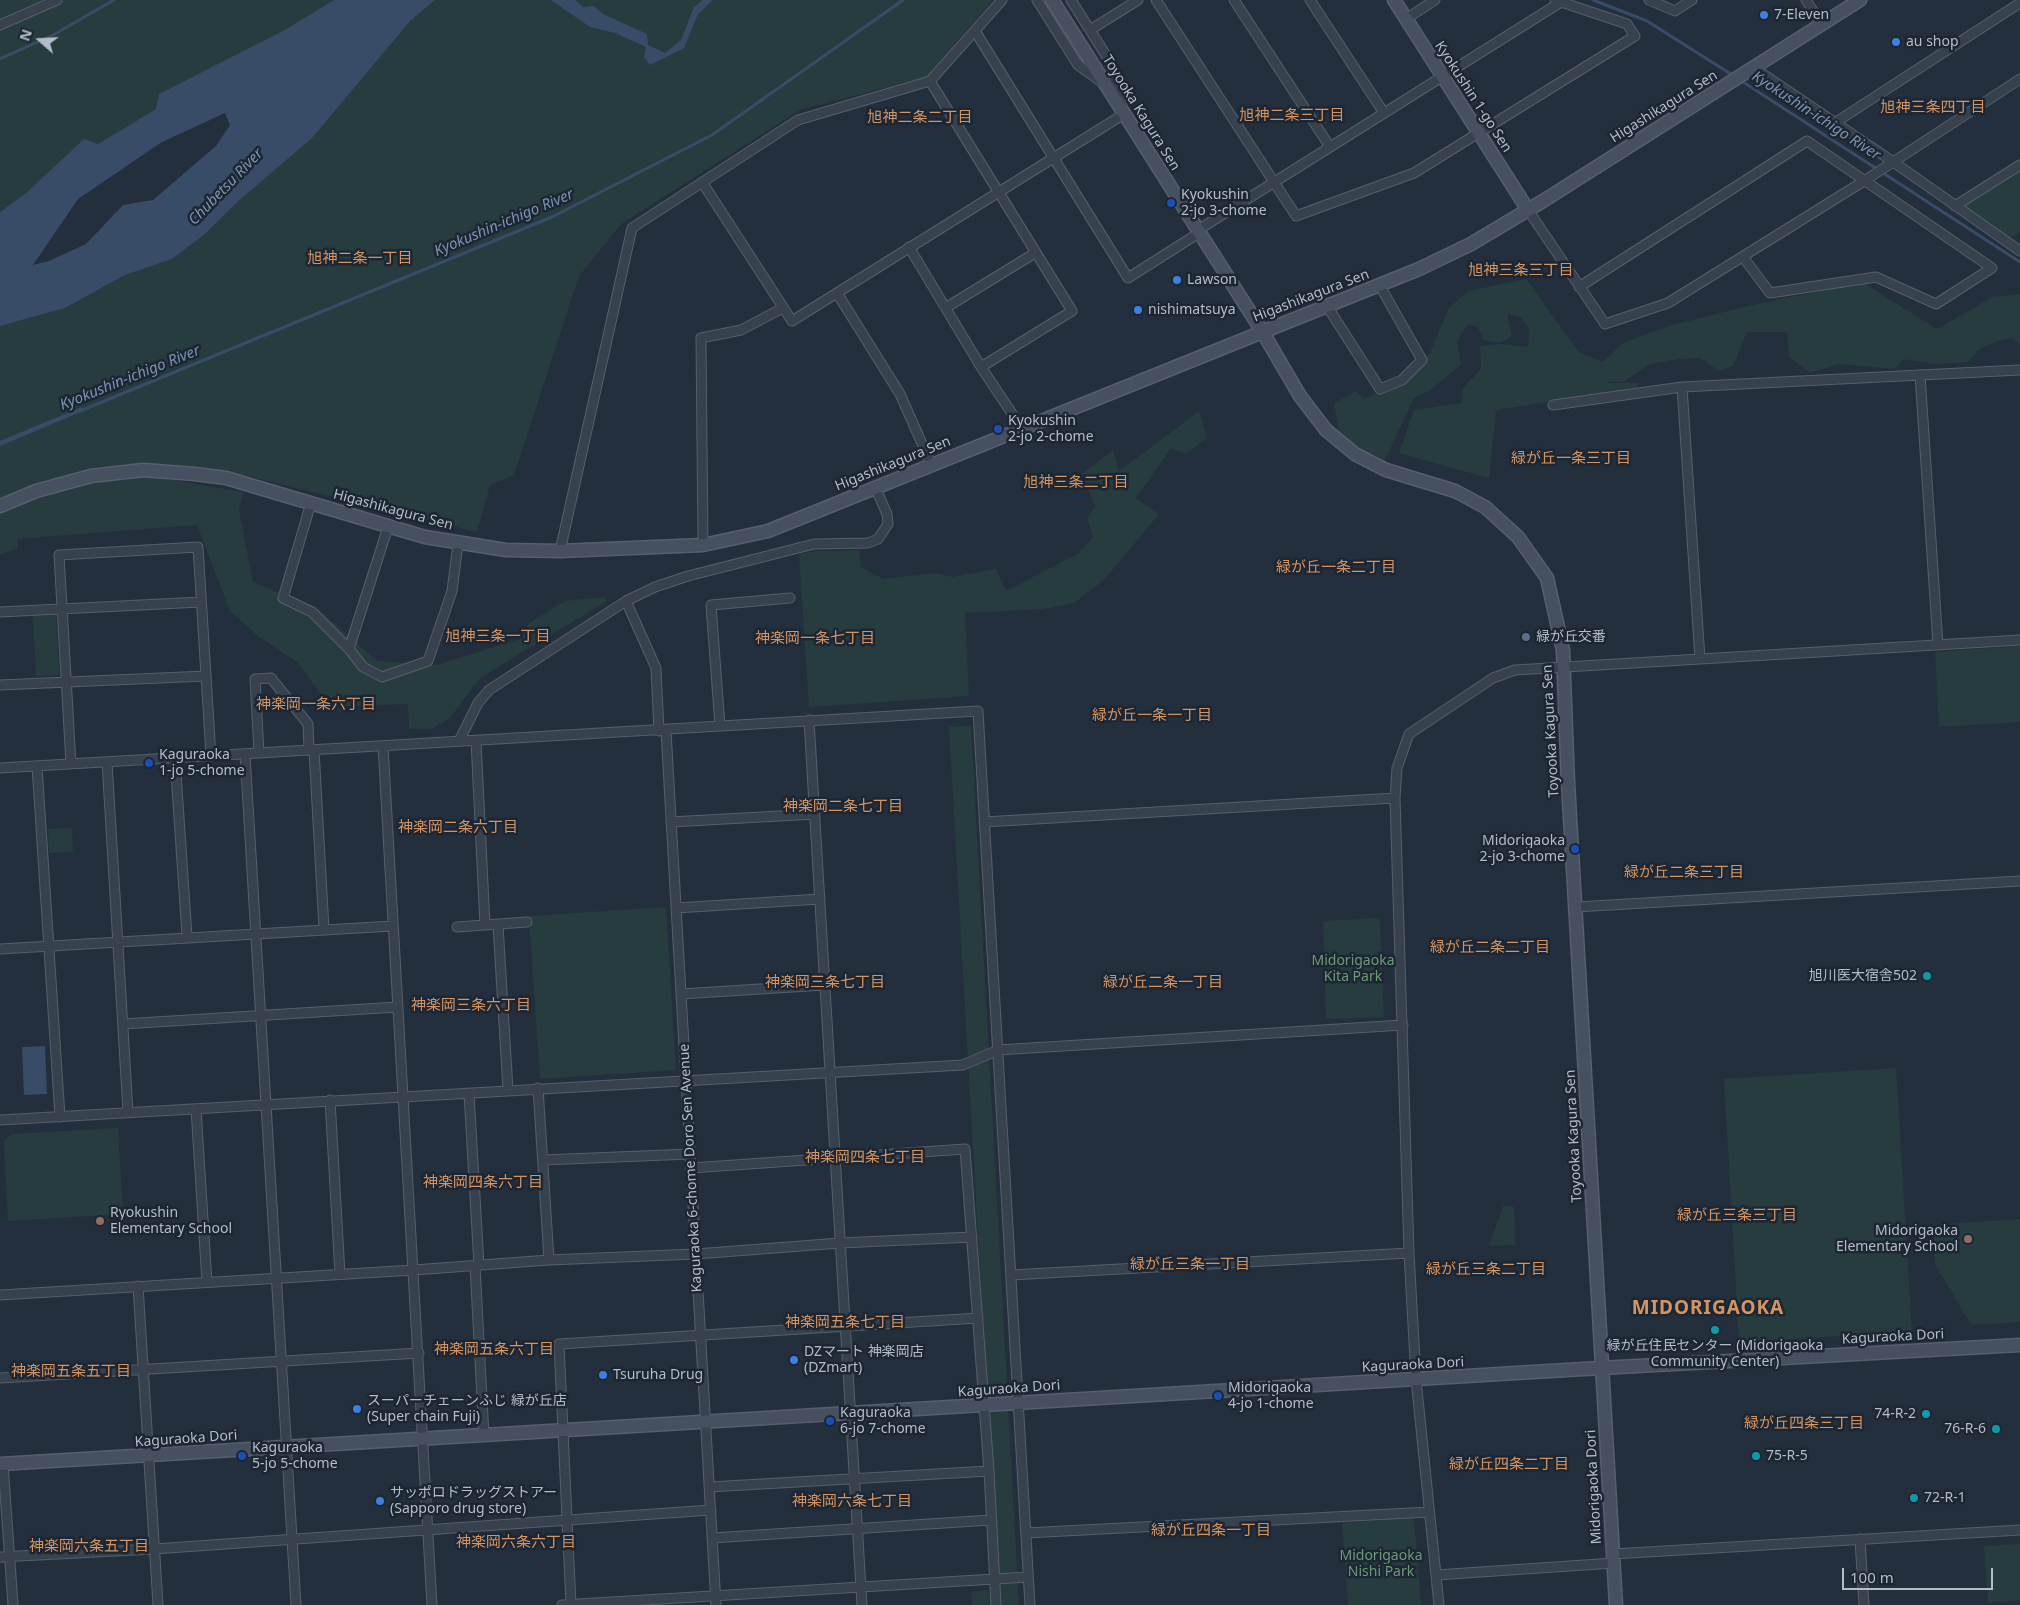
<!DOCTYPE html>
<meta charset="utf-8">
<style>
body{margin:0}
#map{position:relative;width:2020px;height:1605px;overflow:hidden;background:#242f3e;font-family:"Noto Sans",sans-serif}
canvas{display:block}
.north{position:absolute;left:15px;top:15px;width:50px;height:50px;-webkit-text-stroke:4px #1d2633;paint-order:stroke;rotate:289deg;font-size:14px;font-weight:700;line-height:20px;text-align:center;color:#b4bcc9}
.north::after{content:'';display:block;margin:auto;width:18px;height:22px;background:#b4bcc9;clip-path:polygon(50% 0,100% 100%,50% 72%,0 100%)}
.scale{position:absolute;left:1842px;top:1568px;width:151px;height:22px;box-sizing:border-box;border:2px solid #b4bcc9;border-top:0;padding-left:6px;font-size:15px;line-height:18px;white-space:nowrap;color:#b4bcc9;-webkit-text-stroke:4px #1d2633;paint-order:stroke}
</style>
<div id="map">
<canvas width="2020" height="1605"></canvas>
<div class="north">N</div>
<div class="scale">100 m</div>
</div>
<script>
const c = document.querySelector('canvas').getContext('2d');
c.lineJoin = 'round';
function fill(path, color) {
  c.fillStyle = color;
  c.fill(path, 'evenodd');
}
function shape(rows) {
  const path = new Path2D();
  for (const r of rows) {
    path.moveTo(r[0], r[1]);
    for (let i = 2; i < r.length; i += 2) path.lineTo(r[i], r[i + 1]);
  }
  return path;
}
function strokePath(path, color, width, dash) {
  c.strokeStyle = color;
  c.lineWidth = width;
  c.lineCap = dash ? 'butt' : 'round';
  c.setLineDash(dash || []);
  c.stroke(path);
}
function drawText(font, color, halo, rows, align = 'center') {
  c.font = font + ' "Noto Sans","Noto Sans JP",sans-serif';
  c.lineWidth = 5;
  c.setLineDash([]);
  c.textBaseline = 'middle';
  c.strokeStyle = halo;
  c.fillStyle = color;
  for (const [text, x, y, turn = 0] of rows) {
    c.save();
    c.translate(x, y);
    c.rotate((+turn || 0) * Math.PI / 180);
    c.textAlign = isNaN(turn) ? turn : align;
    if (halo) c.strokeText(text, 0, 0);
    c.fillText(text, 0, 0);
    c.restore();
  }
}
const green = shape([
 [3,0,334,0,98,144,84,140,26,193,0,212,0,1],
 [435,0,993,0,926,77,800,110,621,224,579,276,514,475,490,485,477,532,247,476,196,467,140,464,86,471,0,498,0,326,65,308,125,275,172,259,205,234,410,21],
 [2020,165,2020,232,2006,241,1955,206],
 [1526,279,1579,352,1603,362,1623,343,1669,326,1744,307,1862,282,1937,329,1992,297,2020,294,2020,345,2013,338,1997,341,1978,350,1968,362,1936,364,1903,359,1894,369,1838,364,1810,373,1789,357,1787,332,1747,332,1733,366,1719,371,1700,358,1679,359,1650,364,1623,382,1610,381,1607,383,1638,383,1638,388,1496,410,1489,478,1399,453,1414,410,1462,403,1463,388,1481,369,1480,346,1502,344,1528,347,1529,329,1521,317,1507,314,1512,336,1500,343,1483,340,1478,327,1468,324,1457,341,1461,365,1429,391,1414,398,1385,460,1357,447,1339,431,1334,404,1356,391,1364,399,1402,381,1430,353,1449,308,1468,291],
 [1199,411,1207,438,1186,454,1171,448,1136,498,1159,514,1104,580,1074,603,1043,609,965,613,969,696,809,707,799,554,819,551,859,550,861,567,883,579,936,573,952,577,996,569,1006,591,1079,553,1093,537,1087,518,1095,507,1082,474,1113,450,1119,471],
 [142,475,243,492,239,510,253,582,319,610,377,661,437,665,520,639,529,623,565,601,604,597,607,601,480,678,449,719,431,729,409,729,408,704,330,707,298,663,259,637,230,611,197,525,17,539,18,548,0,555,0,513,35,498,92,482],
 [56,615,59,675,36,676,33,616],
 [2020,646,2020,722,1939,727,1935,652],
 [971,726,1019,1605,999,1605,949,727],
 [72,828,73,852,49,853,48,829],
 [666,907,676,1070,540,1079,529,916],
 [1380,918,1384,1017,1326,1019,1323,921],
 [1896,1068,1912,1332,1739,1342,1724,1079],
 [118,1128,123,1214,8,1221,4,1141,11,1134],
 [1503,1206,1514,1207,1515,1245,1489,1246],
 [2020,1219,2020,1322,1971,1325,1935,1264,1933,1225],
 [1414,1517,1421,1605,1348,1605,1342,1523],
 [2020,1544,2020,1600,1988,1603,1984,1546],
 [987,1590,991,1596,992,1605,972,1605,971,1592]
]);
const water = shape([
 [334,0,435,0,410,21,312,138,236,203,205,234,172,259,125,275,65,308,0,326,0,212,26,193,84,139,98,144,156,109,159,94,283,31],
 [225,113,230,125,216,146,153,200,123,205,86,244,49,261,33,265,78,199,162,142],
 [551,0,575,0,583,7,594,6,603,14,647,34,648,45,665,53,681,40,694,7,703,0,713,0,698,14,684,48,650,65,644,57,646,47,615,33,590,27],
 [82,407,83,411,0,446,0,441],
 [45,1046,47,1094,24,1095,22,1047]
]);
const stream = shape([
 [1593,0,1647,21,1734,76],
 [0,59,53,35,114,0],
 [1740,80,2020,262],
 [80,411,552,217,712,135,903,0]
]);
const street = shape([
 [1037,0,1078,65,1103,83],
 [1156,0,1296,216,1414,173,1635,36,1627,24,1555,0],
 [1234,0,1330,147],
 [1310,0,1384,113],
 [1649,0,1675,11,1692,0],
 [1806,0,1822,25],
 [1406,19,1435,0],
 [0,25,57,0],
 [1090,30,1138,0],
 [975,31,1128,278,1199,233],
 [1754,68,1892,161,2020,251],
 [930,81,1072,311,981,367],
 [1836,122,2020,3],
 [702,182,792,321,1124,114,1109,60,1071,0],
 [1955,206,2020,165],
 [1528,210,1605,324,1668,303,1864,181,2020,79],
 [1198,230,1561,2],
 [909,247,981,367,1019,424,1021,430],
 [1579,287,1807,141,1992,268,1936,304,1876,277,1770,293,1743,257],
 [837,293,900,394,931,464],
 [1327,306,1380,389,1402,380,1422,360,1380,286],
 [947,307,1035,253],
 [1920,375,1938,645],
 [1682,387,1700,659],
 [1553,405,1682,387,2020,370],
 [311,503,283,598,312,612,349,649],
 [388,527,349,649,363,667,382,677,428,661,452,591,458,544],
 [703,545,701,338,741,330,783,308],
 [560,551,632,228,798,120,930,81,1002,0],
 [626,601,656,668,659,731],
 [0,612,201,602],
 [0,685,206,676],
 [809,720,862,1605],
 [720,726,711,605,790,598],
 [666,731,716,1605],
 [459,741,478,703,489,690,626,601,655,587,688,576,814,544,868,543,878,539,888,524,887,514,875,487],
 [476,741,485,925],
 [383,746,432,1605],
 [314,750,324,929],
 [259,753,255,679,271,678,308,724,309,750],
 [245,754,296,1605],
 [175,758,187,936],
 [107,762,128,1112],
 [71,764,59,555,198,547,211,756],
 [37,766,60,1117],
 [0,768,978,711,1030,1605],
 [671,822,815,814],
 [984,822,1395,798],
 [1576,907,2020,881],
 [676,908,820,899],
 [498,925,508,1090],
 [457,927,527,922],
 [0,949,393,926],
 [681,994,824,985],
 [123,1024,398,1007],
 [538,1088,549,1260],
 [469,1094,479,1265],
 [330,1100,340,1274],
 [196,1109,207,1282],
 [0,1120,963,1065,998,1050,1403,1025],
 [543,1160,690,1154],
 [691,1168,965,1149,989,1471,996,1605],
 [475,1266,484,1436],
 [1011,1275,1409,1253],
 [138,1286,158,1605],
 [0,1295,414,1270,549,1260,696,1254,840,1243,972,1237],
 [0,1378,419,1353],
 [3,1464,13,1605],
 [709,1487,989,1471],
 [1026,1533,1429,1512],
 [712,1538,991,1520],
 [1860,1539,1864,1605],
 [1613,1554,2020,1530],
 [0,1557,154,1549,711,1510],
 [1436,1575,1614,1563],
 [562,1605,1028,1577],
 [571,1605,559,1344,978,1318],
 [1439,1605,1416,1379,1409,1253,1395,798,1397,768,1409,734,1493,678,1515,670,2020,640]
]);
const secondary = shape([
 [1052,0,1262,331,1300,396,1326,430,1355,454,1386,470,1455,491,1485,507,1518,537,1547,578,1563,650,1568,783,1616,1605],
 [1394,0,1528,210],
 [0,506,36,491,91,476,143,470,195,474,226,478,425,537,506,550,560,551,703,545,768,531,1419,269,1471,244,1543,201,1860,0],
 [0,1464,1583,1369,2020,1345]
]);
const markers = [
 [1764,15,5,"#3f7fe0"],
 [1896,42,5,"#3f7fe0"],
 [1171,203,5,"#1a4fb4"],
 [1177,280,5,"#3f7fe0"],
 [1138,310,5,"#3f7fe0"],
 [998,429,5,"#1a4fb4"],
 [1526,637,5,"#5c6f8a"],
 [149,763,5,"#1a4fb4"],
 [1575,849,5,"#1a4fb4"],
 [1927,976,5,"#0f9aa8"],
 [100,1221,5,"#8d6e63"],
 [1968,1239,5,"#8d6e63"],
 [1715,1330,5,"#0f9aa8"],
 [794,1360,5,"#3f7fe0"],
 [603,1375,5,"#3f7fe0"],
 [1218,1396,5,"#1a4fb4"],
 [357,1409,5,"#3f7fe0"],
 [1926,1414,5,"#0f9aa8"],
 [830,1421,5,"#1a4fb4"],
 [1996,1429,5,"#0f9aa8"],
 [242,1456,5,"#1a4fb4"],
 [1756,1456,5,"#0f9aa8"],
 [1914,1498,5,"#0f9aa8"],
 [380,1501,5,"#3f7fe0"]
];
const poiNames = [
 ["7-Eleven",1774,15],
 ["au shop",1906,42],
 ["Kyokushin",1181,195],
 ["2-jo 3-chome",1181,211],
 ["Lawson",1187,280],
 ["nishimatsuya",1148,310],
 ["Kyokushin",1008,421],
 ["2-jo 2-chome",1008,437],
 ["緑が丘交番",1536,637],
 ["Kaguraoka",159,755],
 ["1-jo 5-chome",159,771],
 ["Midorigaoka",1565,841,"right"],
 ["2-jo 3-chome",1565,857,"right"],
 ["旭川医大宿舎502",1917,976,"right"],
 ["Ryokushin",110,1213],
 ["Elementary School",110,1229],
 ["Midorigaoka",1958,1231,"right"],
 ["Elementary School",1958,1247,"right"],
 ["緑が丘住民センター (Midorigaoka",1715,1346,"center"],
 ["Community Center)",1715,1362,"center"],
 ["DZマート 神楽岡店",804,1352],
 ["(DZmart)",804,1368],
 ["Tsuruha Drug",613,1375],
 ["Midorigaoka",1228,1388],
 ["4-jo 1-chome",1228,1404],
 ["スーパーチェーンふじ 緑が丘店",367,1401],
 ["(Super chain Fuji)",367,1417],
 ["Kaguraoka",840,1413],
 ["6-jo 7-chome",840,1429],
 ["74-R-2",1916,1414,"right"],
 ["76-R-6",1986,1429,"right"],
 ["Kaguraoka",252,1448],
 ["5-jo 5-chome",252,1464],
 ["75-R-5",1766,1456],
 ["サッポロドラッグストアー",390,1493],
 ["(Sapporo drug store)",390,1509],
 ["72-R-1",1924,1498]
];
const streetNames = [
 ["Kyokushin 1-go Sen",1473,97,57],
 ["Higashikagura Sen",1664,107,-32],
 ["Toyooka Kagura Sen",1141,113,58],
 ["Higashikagura Sen",1311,296,-21],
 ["Higashikagura Sen",893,464,-22],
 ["Higashikagura Sen",393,510,15],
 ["Toyooka Kagura Sen",1551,731,-93],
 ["Toyooka Kagura Sen",1574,1136,-93],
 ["Kaguraoka 6-chome Doro Sen Avenue",691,1168,-93],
 ["Kaguraoka Dori",1893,1337,-3],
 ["Kaguraoka Dori",1413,1365,-3],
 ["Kaguraoka Dori",1009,1389,-4],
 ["Kaguraoka Dori",186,1439,-4],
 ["Midorigaoka Dori",1594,1487,-93]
];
const parkNames = [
 ["Midorigaoka",1353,961],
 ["Kita Park",1353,977],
 ["Midorigaoka",1381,1556],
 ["Nishi Park",1381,1572]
];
const neighbourhoodNames = [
 ["旭神三条四丁目",1933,108],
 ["旭神二条三丁目",1292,116],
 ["旭神二条二丁目",920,118],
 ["旭神二条一丁目",360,259],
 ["旭神三条三丁目",1521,271],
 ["緑が丘一条三丁目",1571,459],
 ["旭神三条二丁目",1076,483],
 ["緑が丘一条二丁目",1336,568],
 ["旭神三条一丁目",498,637],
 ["神楽岡一条七丁目",815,639],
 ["神楽岡一条六丁目",316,705],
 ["緑が丘一条一丁目",1152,716],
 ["神楽岡二条七丁目",843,807],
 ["神楽岡二条六丁目",458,828],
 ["緑が丘二条三丁目",1684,873],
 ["緑が丘二条二丁目",1490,948],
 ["神楽岡三条七丁目",825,983],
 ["緑が丘二条一丁目",1163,983],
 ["神楽岡三条六丁目",471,1006],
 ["神楽岡四条七丁目",865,1158],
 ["神楽岡四条六丁目",483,1183],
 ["緑が丘三条三丁目",1737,1216],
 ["緑が丘三条一丁目",1190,1265],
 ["緑が丘三条二丁目",1486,1270],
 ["神楽岡五条七丁目",845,1323],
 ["神楽岡五条六丁目",494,1350],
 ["神楽岡五条五丁目",71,1372],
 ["緑が丘四条三丁目",1804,1424],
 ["緑が丘四条二丁目",1509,1465],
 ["神楽岡六条七丁目",852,1502],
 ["緑が丘四条一丁目",1211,1531],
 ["神楽岡六条六丁目",516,1543],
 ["神楽岡六条五丁目",89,1547]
];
const waterNames = [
 ["Kyokushin-ichigo River",1816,116,33],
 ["Chubetsu River",226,187,-46],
 ["Kyokushin-ichigo River",504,223,-23],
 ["Kyokushin-ichigo River",130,378,-22]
];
const districtNames = [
 ["MIDORIGAOKA",1708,1309]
];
fill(green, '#263c3f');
fill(water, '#394c67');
strokePath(stream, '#394c67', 3);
strokePath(street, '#565f6c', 11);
strokePath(secondary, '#565f6c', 15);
strokePath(street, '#38414e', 9);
strokePath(secondary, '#465061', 12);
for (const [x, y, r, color] of markers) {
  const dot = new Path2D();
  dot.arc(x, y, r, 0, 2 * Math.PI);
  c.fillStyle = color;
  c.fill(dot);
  strokePath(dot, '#1d2633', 2);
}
drawText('14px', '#b4bcc9', '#1d2633', poiNames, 'left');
drawText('14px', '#b4bcc9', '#1d2633', streetNames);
drawText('14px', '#6b9a76', '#1d2633', parkNames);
drawText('15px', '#d59563', '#1d2633', neighbourhoodNames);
drawText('italic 15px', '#7c92b1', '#1d2633', waterNames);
c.letterSpacing = '1px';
drawText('bold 19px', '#d59563', '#1d2633', districtNames);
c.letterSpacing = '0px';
</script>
